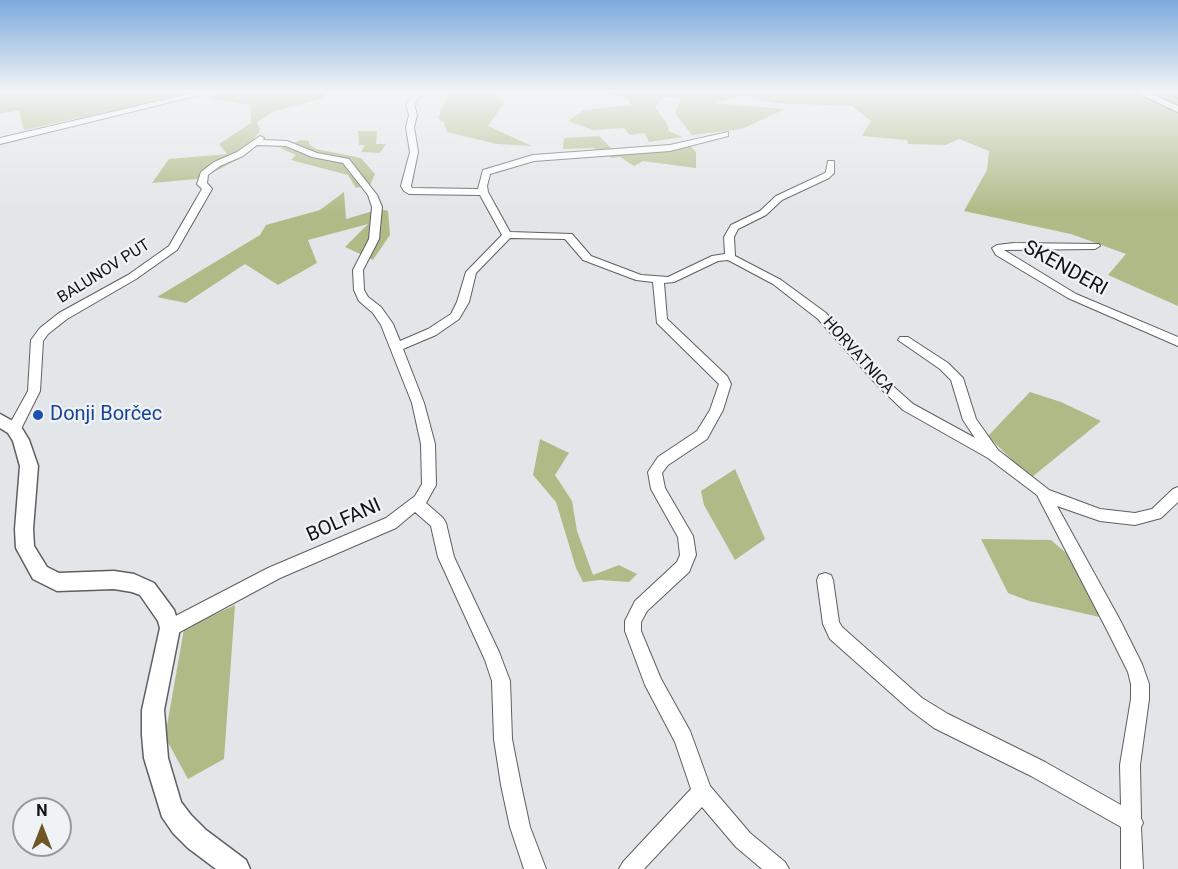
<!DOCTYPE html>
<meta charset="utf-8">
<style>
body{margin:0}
#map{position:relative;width:1178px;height:869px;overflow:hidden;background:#e3e6e9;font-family:Roboto,sans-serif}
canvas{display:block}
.north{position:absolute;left:12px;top:797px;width:60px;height:60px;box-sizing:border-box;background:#f0f3f6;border:2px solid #97999c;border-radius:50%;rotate:0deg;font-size:16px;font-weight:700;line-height:24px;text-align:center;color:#121314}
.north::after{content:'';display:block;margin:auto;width:21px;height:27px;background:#6e5627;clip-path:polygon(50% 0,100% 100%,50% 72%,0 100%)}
</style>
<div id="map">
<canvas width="1178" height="869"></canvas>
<div class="north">N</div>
</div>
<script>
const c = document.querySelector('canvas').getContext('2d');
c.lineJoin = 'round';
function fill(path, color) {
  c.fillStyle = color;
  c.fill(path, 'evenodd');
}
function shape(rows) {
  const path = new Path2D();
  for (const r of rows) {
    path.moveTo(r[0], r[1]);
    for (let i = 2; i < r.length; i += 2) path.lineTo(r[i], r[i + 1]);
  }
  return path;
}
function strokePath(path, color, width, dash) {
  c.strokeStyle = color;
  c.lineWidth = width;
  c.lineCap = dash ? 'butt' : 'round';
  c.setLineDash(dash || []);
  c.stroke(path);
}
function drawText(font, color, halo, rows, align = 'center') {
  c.font = font + ' Roboto,sans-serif';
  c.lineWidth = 4.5;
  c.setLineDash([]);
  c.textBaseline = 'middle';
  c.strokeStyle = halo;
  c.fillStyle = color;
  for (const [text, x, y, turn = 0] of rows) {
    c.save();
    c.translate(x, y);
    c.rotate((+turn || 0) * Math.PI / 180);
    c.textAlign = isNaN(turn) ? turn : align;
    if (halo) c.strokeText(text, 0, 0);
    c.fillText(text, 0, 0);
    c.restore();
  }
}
const green = shape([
 [0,91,202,91,24,130,19,110,0,114],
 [231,91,327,91,324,98,275,111,257,122,260,130,252,142,236,160,220,169,197,179,152,183,169,159,227,154,219,144,251,123,250,105,207,98],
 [437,91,495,91,497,98,506,100,488,126,532,146,497,144,447,132,444,123,438,118,447,95],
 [610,91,1178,91,1178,306,1108,275,1126,254,1071,234,964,211,987,170,989,151,959,139,946,145,908,144,907,140,862,136,871,121,852,106,774,103,744,96,713,103,785,109,742,129,692,135,675,113,681,98,663,97,655,107,667,124,669,131,682,137,649,142,645,133,630,135,624,128,593,130,568,121,584,110,631,105,628,98,606,94],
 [358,131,377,131,376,144,386,144,380,153,361,152,365,145,359,145],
 [599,136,613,150,687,142,696,152,696,168,643,161,634,166,620,157,612,158,594,148,563,149,564,138],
 [301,140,309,141,309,144,316,149,361,158,375,174,370,185,356,188,348,175,291,160,296,155,280,148],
 [344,192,346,219,380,209,388,211,390,235,373,260,345,247,368,224,308,240,317,263,278,285,245,264,186,303,157,297,260,235,266,225,320,210],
 [1030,392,1061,402,1101,421,1032,477,1014,462,988,436],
 [540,439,569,453,555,475,572,501,577,531,593,575,619,565,637,574,629,582,600,580,583,582,576,568,556,502,533,475],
 [735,469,765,539,735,560,704,505,701,491],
 [981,539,1051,540,1072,558,1104,618,1029,601,1008,593],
 [235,605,224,759,188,779,165,737,184,629]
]);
const stream = shape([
 [1164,91,1178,98]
]);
const minor = shape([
 [201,91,216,91,0,144,0,138,201,91],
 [416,91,424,91,414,104,417,115,414,127,418,152,411,186,412,188,478,189,483,170,533,155,670,145,728,132,728,136,670,151,534,161,490,174,487,186,488,192,510,232,572,234,591,256,641,275,668,277,712,256,725,254,724,237,731,225,760,211,776,196,823,174,826,172,828,161,834,161,834,173,829,178,782,200,766,215,738,229,734,237,735,256,781,280,826,313,885,379,913,404,975,438,963,420,951,380,940,369,898,340,900,337,908,337,948,363,963,378,976,419,998,450,1049,490,1100,509,1135,513,1152,509,1173,489,1178,487,1178,502,1161,518,1135,525,1100,521,1057,506,1120,620,1142,664,1149,684,1149,699,1140,765,1141,818,1143,823,1141,827,1143,869,1121,869,1121,827,1031,776,934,728,910,710,830,639,823,624,817,580,819,575,825,573,831,575,833,580,839,622,842,627,922,698,948,714,1045,762,1121,805,1120,765,1131,699,1131,684,1128,672,1108,632,1037,495,988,458,903,410,877,385,818,319,773,284,728,260,718,261,674,282,664,283,667,319,727,376,731,384,723,410,707,439,668,465,662,473,665,488,693,536,696,555,689,572,647,611,641,622,641,631,661,679,690,731,710,786,750,833,785,862,789,869,762,869,736,847,702,807,644,869,619,869,623,862,691,789,675,742,645,685,625,631,625,621,635,601,677,562,680,555,678,537,651,489,648,472,658,457,697,431,710,410,719,384,657,323,653,282,636,280,583,260,565,239,510,238,476,273,469,302,459,319,436,335,403,349,424,403,435,444,436,485,426,503,443,518,446,523,454,557,499,652,510,681,512,739,521,785,530,827,546,869,524,869,510,827,501,785,494,739,492,681,485,660,438,557,431,526,415,512,396,528,280,578,176,634,170,636,164,634,162,628,164,622,268,568,386,518,415,496,422,484,421,444,412,403,381,325,373,313,359,301,354,290,353,270,369,239,372,207,368,195,343,163,312,157,286,146,257,145,243,156,220,166,208,175,207,183,212,189,177,250,136,279,67,319,48,334,43,341,40,391,19,433,14,434,7,429,28,391,31,340,40,328,59,313,128,275,169,246,202,189,197,184,201,172,214,162,237,152,260,136,264,138,263,140,287,141,317,153,349,159,377,195,382,207,379,239,363,270,364,290,368,297,381,307,393,324,400,341,428,329,451,314,457,302,466,272,502,235,480,195,409,194,404,191,401,186,410,152,406,127,409,115,406,104,416,91],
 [1014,243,1099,244,1100,246,1095,249,1004,250,1076,294,1178,337,1178,346,1068,298,996,255,992,248,997,245,1014,243]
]);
const tertiary = shape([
 [1133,91,1145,91,1178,106,1178,112,1133,91],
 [0,414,20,425,29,440,38,466,33,529,34,546,47,567,59,573,114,571,134,574,154,583,174,610,180,628,164,710,168,758,181,802,191,815,206,830,246,860,250,869,216,869,188,848,173,833,162,817,144,758,142,735,142,710,160,628,158,621,140,595,132,592,114,589,57,591,33,579,16,548,15,529,20,466,13,441,8,433,0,428,0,414]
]);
const markers = [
 [38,415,6,"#1a4fb4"]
];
const farStreetnames = [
 ["BALUNOV PUT",104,272,-32],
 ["HORVATNICA",858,356,48]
];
const streetNames = [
 ["SKENDERI",1065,269,29],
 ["BOLFANI",344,521,-24]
];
const transitNames = [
 ["Donji Borčec",50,415]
];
fill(green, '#b0ba86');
strokePath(stream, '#5b7293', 2);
strokePath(minor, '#5d5f62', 2);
strokePath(tertiary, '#5d5f62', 3);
fill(minor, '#fff');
fill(tertiary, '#fff');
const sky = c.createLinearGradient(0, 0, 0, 213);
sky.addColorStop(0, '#7caadc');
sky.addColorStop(0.43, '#f2f4f5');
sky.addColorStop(1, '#f2f4f500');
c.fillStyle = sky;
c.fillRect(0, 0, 1178, 213);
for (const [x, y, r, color] of markers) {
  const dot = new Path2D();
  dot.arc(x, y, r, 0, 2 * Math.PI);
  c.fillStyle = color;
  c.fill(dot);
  strokePath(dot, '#f0f3f6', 2);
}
drawText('16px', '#121314', '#f0f3f6', farStreetnames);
drawText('20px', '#121314', '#f0f3f6', streetNames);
drawText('20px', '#164399', '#f0f3f6', transitNames, 'left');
</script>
